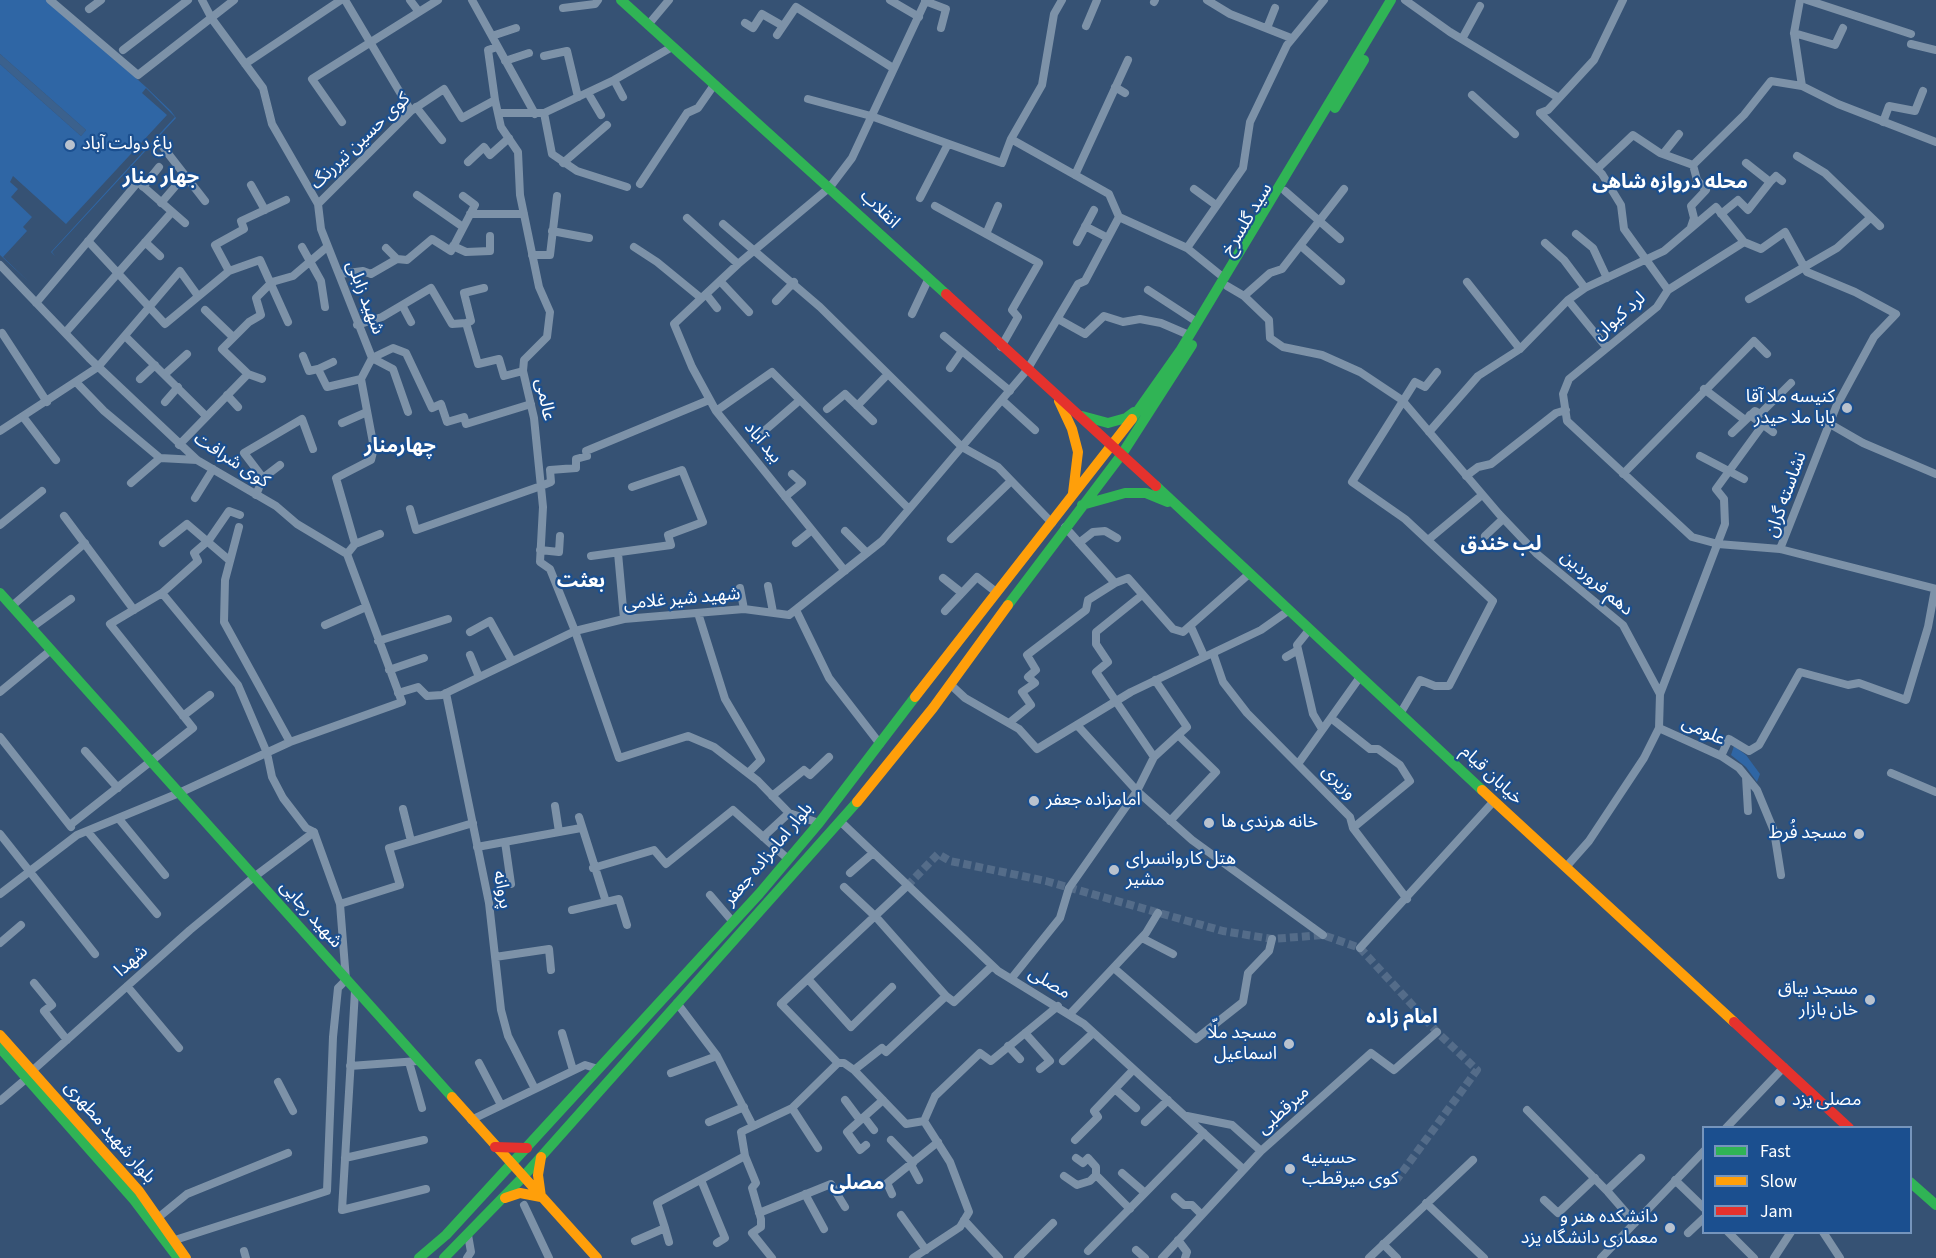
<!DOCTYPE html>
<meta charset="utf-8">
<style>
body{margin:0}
#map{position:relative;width:1936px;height:1258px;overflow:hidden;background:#365274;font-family:"Source Sans 3",sans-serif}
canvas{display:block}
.legend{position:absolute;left:1702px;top:1126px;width:210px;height:108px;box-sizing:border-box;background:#1b4f8f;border:2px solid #7695bc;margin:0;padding:8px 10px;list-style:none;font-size:18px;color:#fff}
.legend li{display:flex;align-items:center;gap:12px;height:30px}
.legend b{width:30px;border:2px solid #7695bc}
</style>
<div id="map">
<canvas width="1936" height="1258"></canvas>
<ul class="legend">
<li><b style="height:8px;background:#30b455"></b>Fast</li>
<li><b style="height:8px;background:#ff9f0a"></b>Slow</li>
<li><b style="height:8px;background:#e5322d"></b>Jam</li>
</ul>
</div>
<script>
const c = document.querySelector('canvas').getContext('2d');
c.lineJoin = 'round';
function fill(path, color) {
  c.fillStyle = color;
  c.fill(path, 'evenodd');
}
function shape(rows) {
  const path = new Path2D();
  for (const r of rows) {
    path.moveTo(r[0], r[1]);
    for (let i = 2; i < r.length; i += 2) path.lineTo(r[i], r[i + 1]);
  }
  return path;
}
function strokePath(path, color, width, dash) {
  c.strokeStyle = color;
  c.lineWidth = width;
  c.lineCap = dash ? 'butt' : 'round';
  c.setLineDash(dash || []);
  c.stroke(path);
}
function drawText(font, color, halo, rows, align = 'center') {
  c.font = font + ' "Source Sans 3","Noto Sans Arabic",sans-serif';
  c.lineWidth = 4.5;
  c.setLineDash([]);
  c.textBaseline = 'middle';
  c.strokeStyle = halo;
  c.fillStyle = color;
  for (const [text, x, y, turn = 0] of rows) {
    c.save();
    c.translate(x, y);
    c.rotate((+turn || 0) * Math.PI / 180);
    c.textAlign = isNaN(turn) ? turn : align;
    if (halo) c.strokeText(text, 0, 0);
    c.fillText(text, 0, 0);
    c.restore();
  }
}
const green = shape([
 [0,0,48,0,146,87,171,111,176,118,52,252,55,256,51,252,175,117,146,88,142,93,167,115,66,224,13,176,10,182,18,189,11,197,32,217,23,227,27,231,3,257,30,283,0,255,0,64,81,136,86,130,0,54],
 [1734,746,1746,755,1760,774,1757,782,1746,767,1731,755]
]);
const water = shape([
 [0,54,86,130,81,136,0,64]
]);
const streetTunnel = shape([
 [907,886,938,854,950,861,1046,881,1223,931,1272,939,1323,935,1360,948,1437,1032,1477,1070,1395,1182]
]);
const street = shape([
 [50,0,138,75,234,0],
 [202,0,212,19,263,88,272,124,318,204,411,111,444,89,462,118,495,100,501,127,518,152,520,195,539,287,550,312,547,337,524,360,523,371,534,418,543,507,540,562,550,569,575,631,619,758,688,736,714,747,758,781,789,813,819,823],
 [345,0,411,111],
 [410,0,419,12],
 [472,0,535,114],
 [890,0,919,17],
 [1207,0,1230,14,1291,38],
 [1405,0,1450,32,1559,98],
 [1623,0,1594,60,1548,110,1540,113,1602,174,1621,205,1624,229,1668,290],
 [1800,0,1794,33,1802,86,1838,104,1936,142],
 [1807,0,1911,34],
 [925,1,946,9,941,28],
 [1154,2,1155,0],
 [563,8,595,4,598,0],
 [89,9,101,0],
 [745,23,753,28,762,14,783,26],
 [648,25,669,0],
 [1086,26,1097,0],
 [1267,28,1275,8],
 [1794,33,1835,45,1843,28],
 [777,35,796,7,893,68],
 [492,36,516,28],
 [1462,39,1480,6],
 [1911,44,1936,50],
 [123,50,188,0],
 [544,56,567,51,578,97],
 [505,61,529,53],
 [245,64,341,0],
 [614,80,623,97],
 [1115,87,1125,93],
 [588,93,601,115],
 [1472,95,1515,134],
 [808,99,871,116,1002,163,1011,139,1042,85,1054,14,1062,0],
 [495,100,488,50,497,47],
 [416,107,442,140],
 [498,113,544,113,614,80,672,47],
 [544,113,552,154,577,171,627,187],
 [342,122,312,79,438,0],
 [1883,122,1889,106,1915,111,1923,91],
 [1011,139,1109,194,1119,217,1187,248,1224,278],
 [163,147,205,201],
 [1663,154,1679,134],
 [1797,156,1825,173,1880,226],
 [468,162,484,147,490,155,509,138],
 [563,163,607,125],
 [1693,165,1744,115,1771,81,1802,86],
 [1597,169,1633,135,1660,153,1693,165],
 [1075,175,1128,60],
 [1770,182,1776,176,1782,181],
 [640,184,687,113,698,108,714,85],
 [251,185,265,210],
 [143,187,159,167],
 [1194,189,1216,205],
 [1285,191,1340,239],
 [417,195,463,227],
 [920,198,948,144],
 [161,203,185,175],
 [318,204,321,229,372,358,361,379,374,448,371,460,336,478,355,544,347,554],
 [935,206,1039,263,1012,310,1018,317,1001,347],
 [470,214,524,214],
 [1721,214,1738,200,1748,210,1770,182,1746,163],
 [687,218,738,264],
 [723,224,820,307,962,447,998,467,1052,523],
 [1085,226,1108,238],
 [1691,227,1694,218,1691,206,1706,190,1697,180,1693,165],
 [552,231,589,238],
 [986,234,998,206],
 [1576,234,1593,248,1607,278],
 [88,241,165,324,229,271,260,260,288,322],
 [145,242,160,256],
 [1077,242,1094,210],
 [1545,243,1564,260,1585,288],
 [453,246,466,252,490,251,490,236],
 [1301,246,1341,281],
 [302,247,321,281,325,307],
 [634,247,657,262,701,298],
 [386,248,397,259],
 [1187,248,1243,168,1250,122,1287,45,1324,0],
 [532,255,550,255,557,196],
 [0,265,89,358,197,460,276,506,297,524,347,554,402,702,290,742,179,793,77,835,0,894],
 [229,271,215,245,244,229,241,221,286,200],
 [340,274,363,271,371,274,397,259,407,260,432,239,451,251,475,205,463,196],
 [720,281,749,312],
 [1467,282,1520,349],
 [1227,286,1244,296,1269,320,1270,338,1283,347,1322,355,1360,372,1402,400,1499,514,1537,554,1623,625,1660,694],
 [1148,290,1197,322],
 [706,294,717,308],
 [1244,296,1270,273,1282,269,1344,189],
 [1749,299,1837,248,1869,219],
 [1568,300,1607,348],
 [776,301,794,282],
 [36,303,138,182,185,223],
 [402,305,411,322],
 [205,310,233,337],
 [912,314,928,280],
 [1058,319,1085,334,1104,316,1123,322,1140,319,1161,323,1189,335],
 [466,323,471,321,464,293,484,288],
 [357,325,382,317,431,288,452,324,466,323,478,364,499,359,504,376,523,371],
 [2,333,47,402],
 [65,333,171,213],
 [125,336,206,416],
 [944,336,1010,391],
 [303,356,309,371,318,369,327,387,361,379],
 [372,358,393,348,406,353,432,408,441,404,447,422,464,417,466,424,531,404],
 [372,358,393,369,408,412],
 [950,368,962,351],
 [318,369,333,362],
 [165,374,187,354],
 [248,374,262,379],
 [140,379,155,365],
 [76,382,104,411,160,458,131,483],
 [1704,389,1745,420],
 [227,395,238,407],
 [1002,400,1035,430],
 [165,402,178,387],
 [857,406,888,374],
 [827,409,845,394,873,421],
 [716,411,772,372,909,509],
 [1750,415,1773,432],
 [24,418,56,460],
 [342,423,367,412],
 [1830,424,1863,443,1936,474],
 [1762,426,1716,489,1724,499,1725,524,1660,694,1659,728,1721,756,1739,768,1757,790,1774,831,1781,875],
 [0,431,98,367,180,271,198,296],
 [763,432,800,400],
 [1429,432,1478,376,1520,349,1568,300,1585,288,1664,251,1716,207,1744,242],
 [1732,433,1755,411,1760,414,1791,383],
 [179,445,248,374,222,349,249,322,261,315,256,298,272,282,293,276,327,247],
 [1700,456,1744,479],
 [160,458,197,460],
 [1623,474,1754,341,1767,354],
 [1466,476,1478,467,1491,464,1556,413,1566,410],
 [263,478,280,465],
 [256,495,263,478,244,453,302,419,313,449],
 [785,497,802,483,792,474],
 [195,498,213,469],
 [410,509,416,530,541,486,551,482,550,470,576,468,576,459,587,456,586,451,709,400],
 [64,516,134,610],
 [0,525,42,491],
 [239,527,225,580,224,622,290,742],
 [1065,527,1115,583,1128,578,1173,629,1183,632,1249,574],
 [845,531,867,553],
 [1485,536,1503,519],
 [951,539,1011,481],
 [1428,540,1482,495],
 [163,543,187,524,229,560],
 [796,543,812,530],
 [1079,543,1093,532,1105,531,1117,538],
 [355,544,380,534],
 [1780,549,1836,407,1874,337,1896,314,1855,292,1807,272,1785,232,1761,249,1744,242,1668,290,1657,307,1569,379,1563,394,1567,421,1692,537,1718,544,1780,549,1936,589],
 [540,550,559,552,560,536],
 [618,553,624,619],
 [591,556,671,545,668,535,703,522,682,470,632,487],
 [845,571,716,411,692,367,674,324,738,264,830,187,852,158,926,0],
 [943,578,962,593],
 [768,586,773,612],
 [740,588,744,609],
 [162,593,238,685,267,753,272,777,283,798,306,828,314,832,340,904,346,980,338,988,333,1037,327,1191,175,1240],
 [12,606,85,543],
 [796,610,829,678,880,744],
 [945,611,977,577,996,592],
 [698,613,725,699,761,760,748,773],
 [325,625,366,607],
 [1191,627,1204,656],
 [31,628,71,599],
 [1309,630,1297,645,1313,714,1322,729],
 [470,632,490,621,512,661],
 [378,641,448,619],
 [1213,653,1223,682,1247,713,1350,817,1353,828,1407,899],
 [470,655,479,677],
 [1286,657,1298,650],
 [389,670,424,658],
 [1155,680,1187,727,1178,735,1216,772,1170,821],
 [951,685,965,698,1019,729,1037,749,1131,692,1261,630,1288,611],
 [0,692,51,650],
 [398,693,418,687,427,696,442,695,575,631,624,619,744,609,789,615,882,541,1027,370,1078,284,1085,281,1119,217],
 [446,693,489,903,501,1010,508,1036,535,1089],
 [1400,714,1420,680,1435,686,1449,686,1493,601,1405,519,1352,482,1415,382,1425,387,1437,372],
 [183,716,210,695],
 [1331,718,1370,749,1378,749,1400,765,1410,781,1353,828],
 [1009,723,1031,705,1022,692,1035,683,1028,677,1036,670,1027,655,1086,610,1088,600,1115,583],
 [1077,725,1137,791,1192,840,1323,935],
 [0,737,71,827],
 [85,751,118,788],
 [1721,756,1729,739,1749,751,1759,745,1800,672,1848,685,1859,683,1906,700,1928,627,1935,589],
 [1154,757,1178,735],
 [1298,764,1360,677],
 [1891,773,1936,792],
 [1746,777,1748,811],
 [772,796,804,770,810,775,829,757],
 [555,806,559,832],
 [403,809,411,841],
 [579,817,606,902],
 [119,819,165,875],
 [841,822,998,971,1084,1024,1243,1169],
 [70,825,193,728,110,624,162,593,198,561,194,553,209,540,229,511,240,515],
 [88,832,157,914],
 [0,834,95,954],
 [763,837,789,813],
 [505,842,511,884],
 [477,847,581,828],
 [1566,867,1589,841,1644,758,1659,728],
 [593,868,654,850,666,864,733,810,788,859],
 [850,873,873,853],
 [907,886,781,1004,838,1063,844,1063,854,1070,906,1124,924,1121],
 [844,887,876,917,946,996],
 [710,895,733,922],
 [340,904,400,885,389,848,473,823],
 [572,910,619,899,627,925],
 [1142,938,1173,954],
 [0,943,21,925],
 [1360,948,1494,801],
 [495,957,549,949,551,970],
 [1115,969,1196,1039,1243,1002,1248,973,1269,951,1272,939],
 [808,979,851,1027,892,987],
 [1011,979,1060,918,1069,888,1137,791,1154,757,1096,672,1108,662,1096,644,1096,632,1142,595],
 [34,983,52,1005,44,1011,67,1040],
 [127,986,179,1048],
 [355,991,342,1210,426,1189],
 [677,1003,717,1056,753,1126],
 [1070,1014,1146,933,1158,913],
 [562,1033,573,1070],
 [1025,1033,1050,1061,1040,1069],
 [1008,1046,1020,1059],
 [1063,1061,1093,1033],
 [409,1062,422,1108],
 [479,1063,501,1105],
 [350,1066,418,1061],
 [854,1070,882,1048,886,1052,946,996,954,1002,992,966],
 [32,1071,190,930,254,877,314,832],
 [671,1073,717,1056],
 [278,1082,293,1111],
 [1115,1089,1136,1108],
 [845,1100,860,1120],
 [0,1101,27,1078],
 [792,1108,818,1148],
 [1527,1110,1608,1192,1635,1223],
 [1187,1116,1232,1125,1261,1151],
 [864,1117,874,1130],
 [471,1120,585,1065,598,1069],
 [924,1121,935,1096,980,1053,991,1061,1058,1006],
 [709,1122,744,1107],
 [1145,1122,1168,1100],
 [1726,1128,1784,1067],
 [891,1140,913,1163],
 [1075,1140,1098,1117,1094,1111,1133,1070],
 [866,1145,860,1150,847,1132,883,1100],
 [745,1156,756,1183,752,1188,761,1219,761,1227,752,1233,772,1258],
 [345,1158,424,1140],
 [1076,1158,1083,1163,1088,1158,1096,1167,1096,1175],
 [911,1165,919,1180],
 [1122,1173,1144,1192],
 [1064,1176,1077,1185,1090,1181,1096,1175,1130,1209],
 [701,1180,725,1238,717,1243],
 [1675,1180,1704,1208],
 [1607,1190,1641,1158],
 [805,1194,824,1229],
 [892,1194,887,1183,938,1142],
 [1175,1197,1184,1205,1192,1205,1201,1214],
 [1544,1200,1558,1213,1595,1178],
 [1426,1203,1484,1258],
 [524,1205,549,1258],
 [759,1213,831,1184,845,1207],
 [901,1215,926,1250],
 [159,1217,187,1194,288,1153],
 [964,1220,999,1258],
 [665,1228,669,1242],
 [1728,1232,1754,1258],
 [1823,1232,1840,1258],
 [1688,1233,1704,1218],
 [1178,1240,1187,1252,1185,1258],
 [635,1241,665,1228,657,1203,745,1156,741,1132,792,1108,838,1063],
 [1383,1244,1397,1258],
 [1136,1250,1145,1258],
 [244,1251,246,1258],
 [1088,1251,1204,1133],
 [467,1258,471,1252,468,1235],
 [913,1258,960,1227,969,1212,950,1162,924,1121],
 [1018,1258,1053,1223],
 [1162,1258,1261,1151,1371,1053,1394,1070,1437,1032],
 [1369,1258,1473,1160],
 [1601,1258,1704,1151],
 [1774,1258,1791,1232]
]);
const fast = shape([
 [621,0,946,294],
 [1335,108,1364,60],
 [1082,416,1108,423,1126,418,1134,412],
 [1132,419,1180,351,1391,0],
 [1156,486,1482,790],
 [1082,505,1125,493,1146,493,1168,502],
 [0,593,452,1097],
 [1008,605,1122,454,1192,345],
 [0,1048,134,1200,178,1258],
 [1910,1182,1936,1205],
 [419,1258,446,1235,759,894,819,823,915,697],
 [444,1258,523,1177,857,802]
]);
const slow = shape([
 [1059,401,1072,429,1078,452,1073,493],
 [915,697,1132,419],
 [1482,790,1734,1022],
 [857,802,933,708,1008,605],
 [0,1035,139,1191,186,1258],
 [452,1097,597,1258],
 [505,1198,520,1193,541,1197,538,1175,541,1157]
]);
const jam = shape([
 [946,294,1156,486],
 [1734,1022,1849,1128],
 [495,1147,527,1148]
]);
const markers = [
 [70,145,6,"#b9c2ce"],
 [1847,408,6,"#b9c2ce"],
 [1034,801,6,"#b9c2ce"],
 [1209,823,6,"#b9c2ce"],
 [1859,834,6,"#b9c2ce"],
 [1114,870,6,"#b9c2ce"],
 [1870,1000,6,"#b9c2ce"],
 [1289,1044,6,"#b9c2ce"],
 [1780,1101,6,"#b9c2ce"],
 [1290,1169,6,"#b9c2ce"],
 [1670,1228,6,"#b9c2ce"]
];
const streetNames = [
 ["کوی حسین تیررنگ",361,142,-44],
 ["انقلاب",879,210,44],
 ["سید گلسرخ",1248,220,-59],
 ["شهید زابلی",364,298,69],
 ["لرد کیوان",1620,317,-41],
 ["عالمی",544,400,79],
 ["بید آباد",762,443,51],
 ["کوی شرافت",231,461,33],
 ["نشاسته گران",1787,495,-70],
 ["دهم فروردین",1596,584,41],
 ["شهید شیر غلامی",682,600,-5],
 ["علومی",1703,732,25],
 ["خیابان قیام",1491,776,43],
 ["وزیری",1338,783,46],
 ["بلوار امامزاده جعفر",769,855,-50],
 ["پروانه",501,890,80],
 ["شهید رجایی",310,915,48],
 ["شهدا",132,962,-42],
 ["مصلی",1049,984,31],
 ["میرقطبی",1284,1111,-42],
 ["بلوار شهید مطهری",109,1133,49]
];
const poiNames = [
 ["باغ دولت آباد",82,145],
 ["کنیسه ملا آقا",1835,398,"right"],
 ["بابا ملا حیدر",1835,419,"right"],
 ["امامزاده جعفر",1046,801],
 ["خانه هرندی ها",1221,823],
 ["مسجد فُرط",1847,834,"right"],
 ["هتل کاروانسرای",1126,860],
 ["مشیر",1126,881],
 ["مسجد بیاق",1858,990,"right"],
 ["خان بازار",1858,1011,"right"],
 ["مسجد ملّا",1277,1034,"right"],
 ["اسماعیل",1277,1055,"right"],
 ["مصلی یزد",1792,1101],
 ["حسینیه",1302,1159],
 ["کوی میرقطب",1302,1180],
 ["دانشکده هنر و",1658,1218,"right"],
 ["معماری دانشگاه یزد",1658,1239,"right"]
];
const neighbourhoodNames = [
 ["جهار منار",161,179],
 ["محله دروازه شاهی",1670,184],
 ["چهارمنار",400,448],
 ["لب خندق",1501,546],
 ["بعثت",581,583],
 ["امام زاده",1402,1019],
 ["مصلی",857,1185]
];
fill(green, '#2f66a5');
fill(water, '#3b618d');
strokePath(streetTunnel, '#546c89', 8, [8, 4]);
strokePath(street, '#7d92a8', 8);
strokePath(fast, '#30b455', 10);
strokePath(slow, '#ff9f0a', 10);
strokePath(jam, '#e5322d', 10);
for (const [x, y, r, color] of markers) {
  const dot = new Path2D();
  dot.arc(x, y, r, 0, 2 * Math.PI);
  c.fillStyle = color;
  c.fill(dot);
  strokePath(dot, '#1b4f8f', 2);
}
drawText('18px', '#fff', '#1b4f8f', streetNames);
drawText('18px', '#fff', '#1b4f8f', poiNames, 'left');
drawText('bold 20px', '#fff', '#1b4f8f', neighbourhoodNames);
</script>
